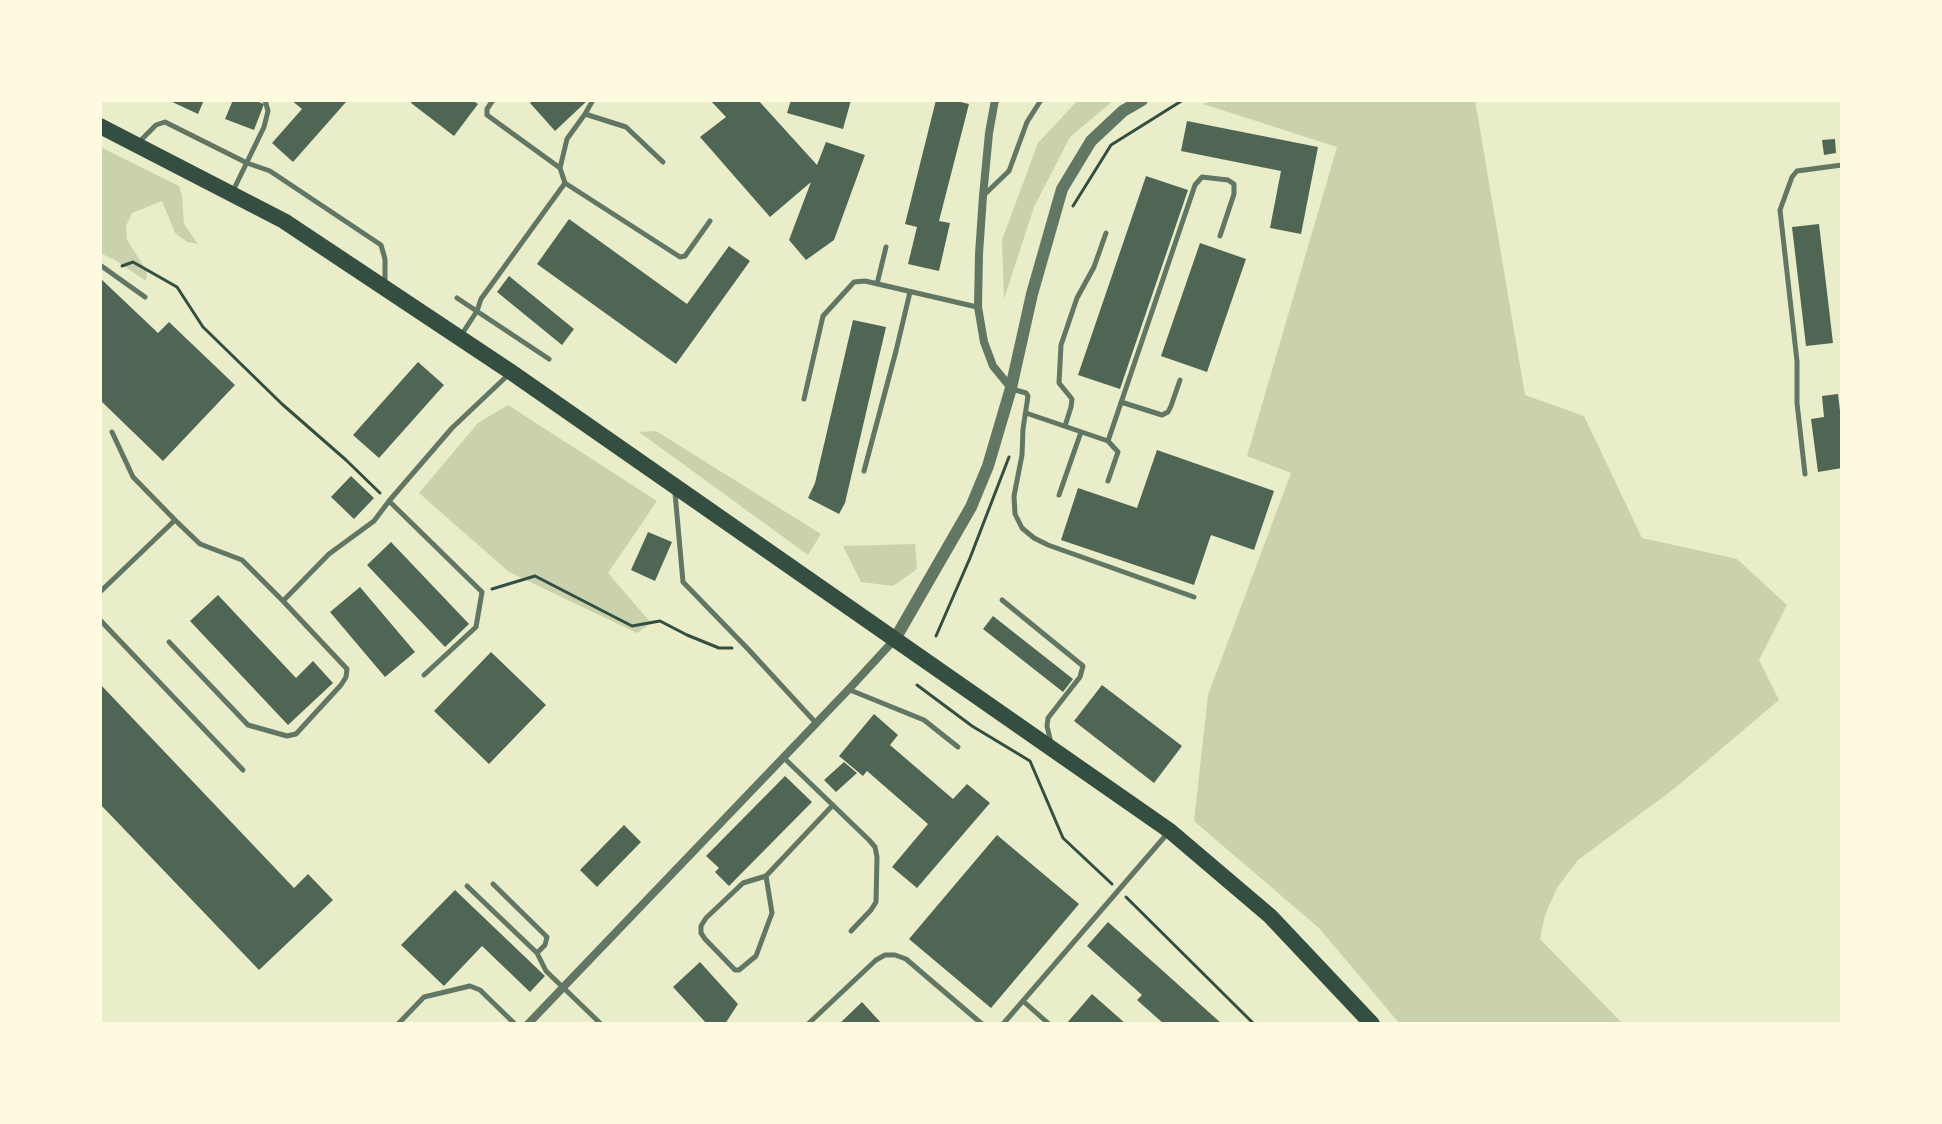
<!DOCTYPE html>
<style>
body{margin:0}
#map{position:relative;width:1942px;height:1124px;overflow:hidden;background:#e9edc9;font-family:Lato,sans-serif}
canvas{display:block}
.frame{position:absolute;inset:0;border:102px solid #fefae0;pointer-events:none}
</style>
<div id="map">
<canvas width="1942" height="1124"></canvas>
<div class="frame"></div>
</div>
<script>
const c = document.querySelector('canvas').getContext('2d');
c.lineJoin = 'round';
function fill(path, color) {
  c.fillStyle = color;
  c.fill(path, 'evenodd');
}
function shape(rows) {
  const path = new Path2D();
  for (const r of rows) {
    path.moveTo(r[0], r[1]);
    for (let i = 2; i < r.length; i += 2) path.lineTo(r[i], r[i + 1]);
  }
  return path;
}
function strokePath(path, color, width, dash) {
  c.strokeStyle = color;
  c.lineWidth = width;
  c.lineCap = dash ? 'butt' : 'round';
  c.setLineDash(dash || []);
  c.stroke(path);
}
const green = shape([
 [1078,100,1114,100,1070,137,1034,207,1004,299,1002,240,1038,143],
 [1216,100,1475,100,1525,395,1584,416,1642,538,1737,559,1787,605,1759,660,1779,700,1675,788,1578,860,1557,888,1545,915,1540,939,1623,1024,1400,1024,1319,928,1194,821,1208,695,1291,473,1247,456,1337,147,1203,104],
 [100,147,179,186,182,196,184,224,198,244,187,242,175,233,162,201,132,213,126,226,127,240,147,271,146,281,115,260,100,253],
 [508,405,657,501,608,573,651,623,637,633,509,572,419,493,478,423],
 [656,431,821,534,808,555,639,432],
 [915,544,917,569,893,586,861,582,843,546]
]);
const building = shape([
 [168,100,204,100,198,114],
 [233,100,253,100,264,104,254,130,225,119],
 [291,100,345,100,346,102,293,162,272,143,302,109],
 [413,100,472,100,478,104,454,136,411,103],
 [534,100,588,100,555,131,530,103],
 [710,100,758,100,817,165,826,142,865,155,834,240,806,260,789,240,811,182,770,217,700,137,726,117],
 [791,100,851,100,843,129,787,113],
 [936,100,953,100,969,104,939,221,950,223,939,271,908,264,917,227,905,224],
 [1187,121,1318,147,1301,234,1270,228,1281,171,1181,151],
 [1835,139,1836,153,1824,155,1822,140],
 [1146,176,1188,190,1120,389,1078,375],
 [569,219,687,304,729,246,750,261,676,364,537,264],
 [1819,224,1833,343,1806,346,1792,227],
 [1200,243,1246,259,1207,372,1161,356],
 [509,276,574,329,562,345,497,292],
 [100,278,158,333,169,322,235,385,163,461,100,400],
 [853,320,886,327,845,503,839,514,808,498,815,483],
 [418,362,444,385,379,458,353,435],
 [1838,394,1842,428,1842,468,1818,472,1811,419,1824,417,1822,396],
 [1157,450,1274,491,1254,550,1211,535,1194,585,1061,540,1078,488,1137,508],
 [351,476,374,498,354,519,331,497],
 [648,532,672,542,655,581,631,570],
 [391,542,469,624,445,647,367,565],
 [360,587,415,652,385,677,330,612],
 [218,595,296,678,313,661,333,683,288,725,190,621],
 [993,616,1073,679,1063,692,983,629],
 [491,652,546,705,489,764,434,711],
 [100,684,294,888,308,874,333,900,259,970,100,804],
 [1102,685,1182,746,1154,783,1074,721],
 [874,714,898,735,890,745,953,799,967,784,990,803,917,888,892,867,928,824,867,771,863,776,839,756],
 [844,762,857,773,836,792,824,780],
 [785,776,812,802,729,886,715,872,719,868,706,856],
 [624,825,641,842,597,887,580,870],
 [997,835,1079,904,991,1008,909,939],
 [455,890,545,976,530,992,482,946,444,986,401,945],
 [1108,922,1163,971,1222,1024,1164,1024,1137,1000,1142,995,1087,946],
 [700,962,738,1004,725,1024,707,1024,673,987],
 [1092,994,1126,1024,1066,1024],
 [862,1002,882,1024,839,1024]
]);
const path = shape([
 [1073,206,1111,145,1183,100],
 [122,266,133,262,177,287,203,327,282,404,346,460,380,493],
 [492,589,535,576,632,626,660,621,687,635,719,648,732,648],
 [936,636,970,558,1009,457],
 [917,685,972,726,1030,761,1063,838,1112,884],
 [1126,897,1254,1024]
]);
const service = shape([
 [585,114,593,100],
 [139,142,156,125,165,122,247,163,270,171,381,245,385,259,385,283],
 [560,168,567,139,585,114,626,127,663,162],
 [565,183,680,257,685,256,710,221],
 [232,193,264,127,268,111,265,100],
 [984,195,1009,171,1027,122,1041,100],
 [100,265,145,297],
 [877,284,886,247],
 [457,298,549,359],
 [460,337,477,311,481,299,565,183,560,168,487,115,487,109,493,100],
 [1012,389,1026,393,1028,396,1023,429,1022,455,1014,496,1015,514,1022,528,1034,538,1048,545,1194,597],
 [804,399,823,316,854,282,865,281,977,307],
 [1121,402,1162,415,1168,412,1171,406,1180,380],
 [1026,413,1108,441,1195,185,1202,177,1228,180,1234,184,1234,194,1220,236],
 [1065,426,1071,407,1072,399,1059,383,1061,345,1077,298,1094,267,1106,233],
 [112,432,133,477,175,520],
 [1108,441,1118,452,1108,481],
 [864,471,896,351,910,292],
 [1805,474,1797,403,1797,361,1780,210,1792,177,1797,171,1842,165],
 [675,493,683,582,748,649,816,723],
 [1059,495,1081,432],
 [389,501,482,592,476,627,424,675],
 [100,592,175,520,200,544,242,560,283,601],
 [1002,600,1083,666,1080,677,1048,718,1047,726,1051,743],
 [100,620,243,770],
 [169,642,248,725,287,736,296,734,341,685,346,677,347,669,283,601,329,554,374,521,389,501,452,428,508,375],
 [850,690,924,720,958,747],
 [784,758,869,840,875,847,877,857,876,902,871,910,851,931],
 [766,876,772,913,756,956,739,970,735,970,705,939,701,933,701,926,706,918,743,883,766,876,833,805],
 [493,884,547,937,545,945,537,953,546,971,601,1024],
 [467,886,537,953],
 [1023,1001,1049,1024],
 [398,1024,424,997,470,986,480,990,515,1024],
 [808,1024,876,960,885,955,895,955,906,959,982,1024],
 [1003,1024,1167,834]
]);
const minor = shape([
 [995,100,989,133,983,196,979,254,978,307,984,342,993,366,1011,388],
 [528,1024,849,689,895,639]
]);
const tertiary = shape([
 [895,639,971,507,988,466,1011,388,1032,294,1062,189,1091,141,1123,111,1142,100]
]);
const primary = shape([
 [100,126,284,221,511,372,1170,831,1270,916,1372,1024]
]);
fill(green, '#cad2ad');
fill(building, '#4f6655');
strokePath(path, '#344e41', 3);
strokePath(service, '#617663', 5);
strokePath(minor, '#617663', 8);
strokePath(tertiary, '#617663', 12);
strokePath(primary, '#344e41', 16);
</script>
